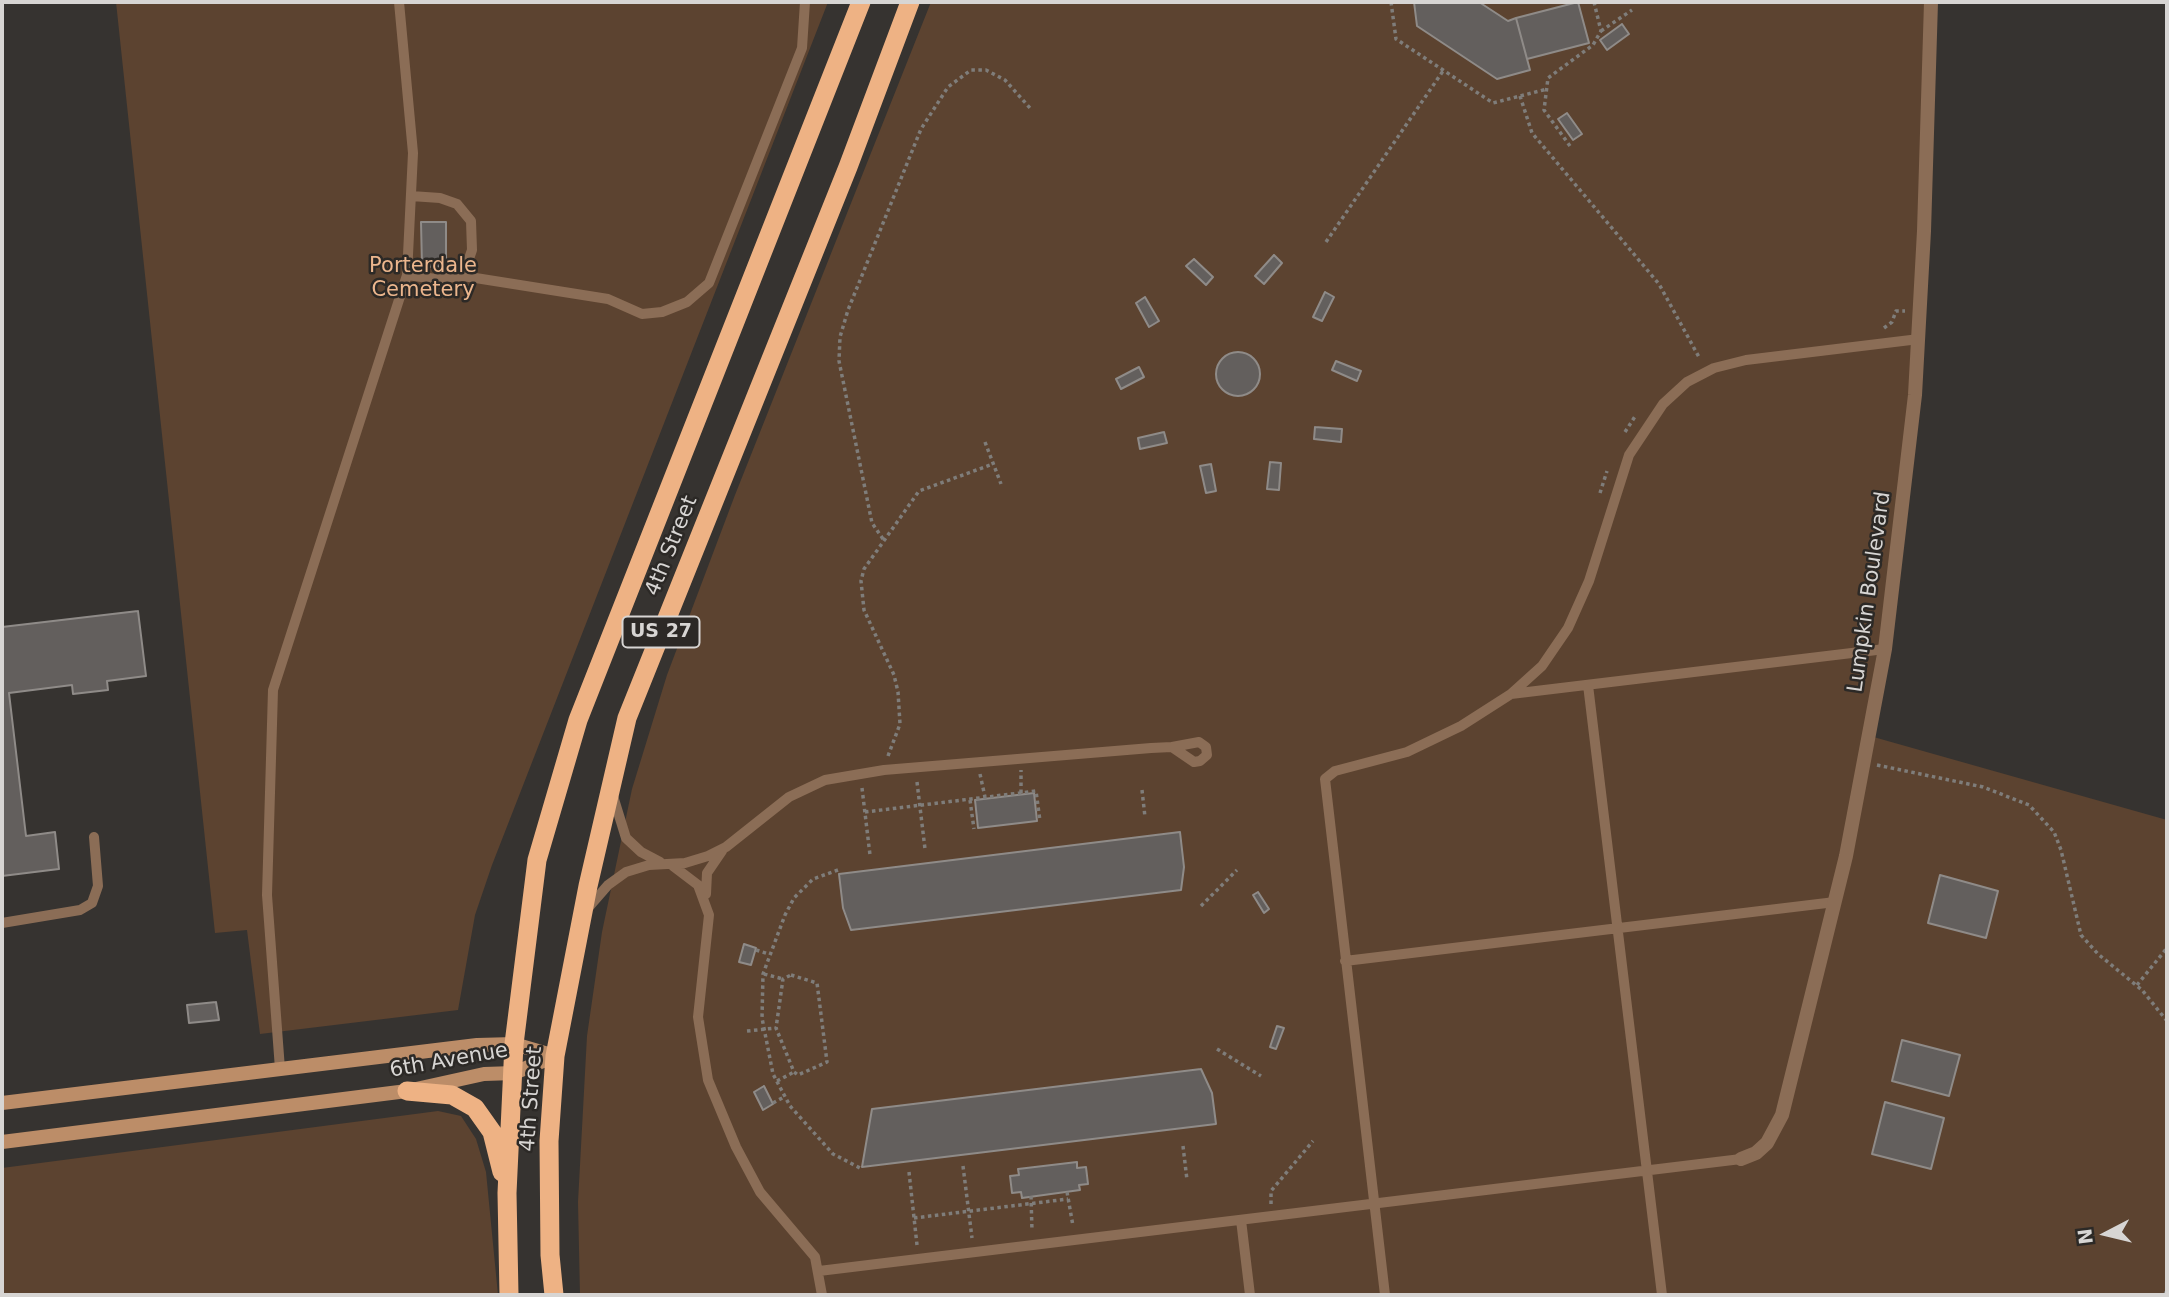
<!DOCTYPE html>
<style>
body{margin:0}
#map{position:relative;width:2169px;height:1297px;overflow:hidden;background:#363330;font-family:"DejaVu Sans",sans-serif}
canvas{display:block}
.frame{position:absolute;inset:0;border:4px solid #d7d5d3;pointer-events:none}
.north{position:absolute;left:2071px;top:1199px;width:70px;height:70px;-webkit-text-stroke:5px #2c2926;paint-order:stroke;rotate:263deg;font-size:19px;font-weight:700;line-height:28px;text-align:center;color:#d7d5d3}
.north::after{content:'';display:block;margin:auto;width:24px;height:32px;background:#d7d5d3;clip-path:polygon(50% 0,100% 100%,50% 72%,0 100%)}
</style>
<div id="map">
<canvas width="2169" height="1297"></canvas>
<div class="frame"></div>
<div class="north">N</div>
</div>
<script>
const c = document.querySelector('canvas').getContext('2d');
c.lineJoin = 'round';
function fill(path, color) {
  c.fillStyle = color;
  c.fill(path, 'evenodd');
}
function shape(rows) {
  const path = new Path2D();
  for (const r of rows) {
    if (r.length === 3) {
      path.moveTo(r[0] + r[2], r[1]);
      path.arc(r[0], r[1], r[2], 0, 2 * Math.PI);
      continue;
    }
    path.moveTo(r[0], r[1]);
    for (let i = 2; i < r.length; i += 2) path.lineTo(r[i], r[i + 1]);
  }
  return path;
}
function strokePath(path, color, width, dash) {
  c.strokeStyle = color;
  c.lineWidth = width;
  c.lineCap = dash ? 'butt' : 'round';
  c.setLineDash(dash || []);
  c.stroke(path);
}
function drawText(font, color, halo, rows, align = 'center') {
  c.font = font + ' "DejaVu Sans",sans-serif';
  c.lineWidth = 5;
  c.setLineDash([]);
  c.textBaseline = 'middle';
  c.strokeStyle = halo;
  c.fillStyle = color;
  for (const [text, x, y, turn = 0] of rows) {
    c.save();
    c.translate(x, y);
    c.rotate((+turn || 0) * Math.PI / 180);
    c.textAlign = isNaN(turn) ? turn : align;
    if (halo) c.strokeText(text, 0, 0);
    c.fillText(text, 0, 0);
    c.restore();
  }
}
const green = shape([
 [116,2,828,2,492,865,475,915,458,1010,260,1034,247,930,215,933],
 [931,2,1931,2,1921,313,1870,736,2167,820,2167,1295,580,1295,578,1202,587,1036,602,932,632,789,667,675,735,495],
 [438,1111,461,1116,476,1139,486,1172,498,1295,2,1295,2,1168]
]);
const building = shape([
 [1414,2,1479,2,1508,21,1516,18,1530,70,1497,79,1417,26,1414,2],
 [1578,2,1589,43,1527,59,1516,18,1578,2],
 [1622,24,1629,34,1607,50,1600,40,1622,24],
 [1567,113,1582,134,1573,140,1558,119,1567,113],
 [421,222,446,222,446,266,422,267,421,222],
 [1274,255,1282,263,1264,284,1255,276,1274,255],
 [1194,259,1213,277,1206,285,1186,266,1194,259],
 [1325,292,1334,297,1322,321,1313,317,1325,292],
 [1145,297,1159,321,1149,327,1136,303,1145,297],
 [1238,374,22],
 [1336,361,1361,371,1357,381,1332,370,1336,361],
 [1139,367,1144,377,1121,389,1116,379,1139,367],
 [1315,427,1342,429,1341,442,1314,439,1315,427],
 [1164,432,1167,443,1140,449,1138,438,1164,432],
 [1270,462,1281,463,1279,490,1267,489,1270,462],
 [1211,464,1216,491,1206,493,1200,466,1211,464],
 [138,611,146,676,107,681,108,690,73,694,72,685,9,693,26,836,55,832,59,869,2,876,2,627,138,611],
 [1034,793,1037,821,978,828,975,800,1034,793],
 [1180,832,1184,867,1181,890,851,930,843,908,839,874,1180,832],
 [1940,875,1998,891,1986,938,1928,923,1940,875],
 [1258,892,1269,909,1264,913,1253,895,1258,892],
 [744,944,756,948,751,965,739,962,744,944],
 [216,1002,219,1020,189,1023,187,1005,216,1002],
 [1277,1026,1284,1028,1276,1049,1270,1047,1277,1026],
 [1902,1040,1960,1055,1949,1096,1892,1081,1902,1040],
 [1201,1069,1212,1093,1216,1124,862,1167,872,1109,1201,1069],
 [764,1086,773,1104,763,1110,754,1092,764,1086],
 [1885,1102,1944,1118,1931,1169,1872,1154,1885,1102],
 [1077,1162,1077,1168,1086,1167,1088,1184,1079,1185,1080,1190,1022,1198,1021,1192,1012,1193,1010,1176,1019,1175,1018,1169,1077,1162]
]);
const path = shape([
 [1391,2,1396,39,1493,103,1547,89],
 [1601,31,1632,10],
 [1520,96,1532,133,1659,284,1700,359],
 [1570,146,1544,110,1548,78,1593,45,1601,31,1594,2],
 [1326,242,1443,71],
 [1884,328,1892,322,1896,311,1905,311],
 [1625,432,1636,415],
 [985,442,1001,484],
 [1600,493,1607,471],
 [883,539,872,523,839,361,840,337,848,310,921,129,948,87,971,70,986,70,1005,80,1030,108],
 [888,756,900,724,898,692,894,675,864,610,861,581,864,569,919,491,993,464],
 [1877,765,1983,787,2029,805,2054,832,2061,850,2081,935,2098,954,2142,990,2167,1021],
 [980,774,985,797],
 [917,782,925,849],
 [862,788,870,855],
 [1142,790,1145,817],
 [1021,793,1021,770],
 [970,800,974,829],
 [865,812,1036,791,1040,821],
 [838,870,813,879,794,898,785,915,763,974,762,1018,773,1074,790,1106,833,1154,862,1169],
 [1201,906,1237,870],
 [756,950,769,954],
 [764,974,783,979],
 [791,975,817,983,827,1062,798,1075,794,1072,776,1028,783,979,791,975],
 [2137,985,2167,948],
 [747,1031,776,1028],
 [1217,1049,1261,1076],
 [777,1081,794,1072],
 [773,1103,784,1097],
 [1183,1146,1187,1180],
 [963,1166,972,1238],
 [909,1172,917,1245],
 [1067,1192,1073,1226],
 [1031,1196,1032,1231],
 [1271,1204,1271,1191,1313,1141],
 [914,1218,1068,1199],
 [2165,1295,2167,1288]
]);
const service = shape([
 [407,275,436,279,463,276,472,250,471,221,457,204,440,198,411,196],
 [463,276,608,299,642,314,662,312,687,302,709,283,802,48,805,2],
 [1588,685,1662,1295],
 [1511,694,1885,649],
 [613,796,626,838,641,852,660,862],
 [673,866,698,885,709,915,698,1017,708,1080,736,1147,760,1192,815,1257,822,1295],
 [706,894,707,873,722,851],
 [588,908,608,885,626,872,649,865,685,863,708,856,726,847,789,797,825,780,884,770,1151,748,1172,747,1194,762,1200,761,1207,755,1206,747,1199,742,1172,747],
 [2,923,80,910,92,903,98,886,94,837],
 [1345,961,1835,902],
 [280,1069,267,895,273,690,407,275,413,153,399,2],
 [1241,1220,1250,1295],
 [819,1271,1741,1159],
 [1385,1295,1325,779,1335,771,1407,752,1461,726,1511,694,1542,666,1568,628,1589,581,1629,455,1663,404,1687,382,1714,368,1746,360,1919,339]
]);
const minor = shape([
 [1741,1159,1756,1153,1767,1143,1782,1115,1846,856,1885,649,1915,395,1924,231,1931,2]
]);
const secondary = shape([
 [2,1103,477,1045,514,1044,555,1056],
 [2,1142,407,1091,484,1074,514,1073,555,1056]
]);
const trunk = shape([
 [407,1091,452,1095,475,1108,492,1132,502,1172],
 [509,1295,507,1193,514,1044,537,860,578,720,861,2],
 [554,1295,550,1255,549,1141,555,1056,588,886,627,718,848,167,910,2]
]);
const shields = [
 [661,632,77]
];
const shieldNames = [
 ["US 27",661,632]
];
const parkNames = [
 ["Porterdale",423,267],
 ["Cemetery",423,291]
];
const streetNames = [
 ["4th Street",672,546,-68],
 ["Lumpkin Boulevard",1870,592,-82],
 ["6th Avenue",449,1061,-10],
 ["4th Street",532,1099,-86]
];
fill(green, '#5c4330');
fill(building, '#635f5d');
strokePath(building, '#8f8b88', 2);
strokePath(path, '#7f7d7a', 3.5, [3.5, 3.5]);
strokePath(service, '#8b6d56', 10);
strokePath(minor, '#8b6d56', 14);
strokePath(secondary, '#bc8d68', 14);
strokePath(trunk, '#eeb284', 19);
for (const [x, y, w] of shields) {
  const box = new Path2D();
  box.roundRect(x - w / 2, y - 15.5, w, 31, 5);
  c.fillStyle = '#2c2926';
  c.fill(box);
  strokePath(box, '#d7d5d3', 2);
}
drawText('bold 19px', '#d7d5d3', null, shieldNames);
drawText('21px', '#ecb68d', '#2c2926', parkNames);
drawText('21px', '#d7d5d3', '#2c2926', streetNames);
</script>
